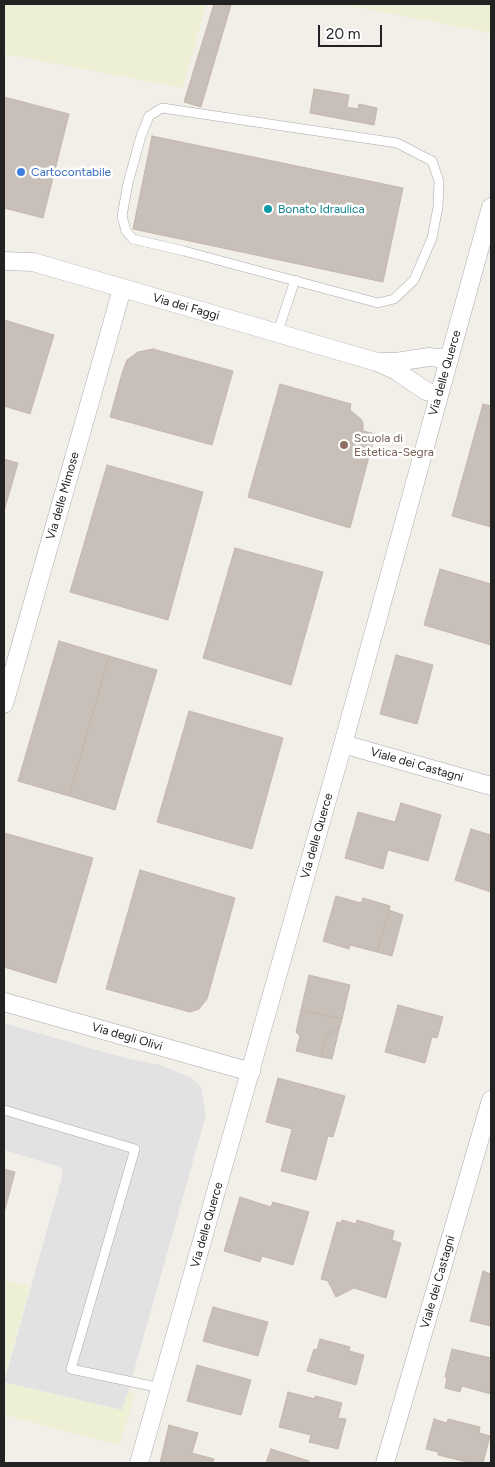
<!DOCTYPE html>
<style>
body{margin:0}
#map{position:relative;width:495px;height:1467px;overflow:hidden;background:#f2efe9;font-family:Figtree,sans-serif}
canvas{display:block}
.frame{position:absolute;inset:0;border:5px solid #222;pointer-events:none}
.scale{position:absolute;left:318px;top:25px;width:64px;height:22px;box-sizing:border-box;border:2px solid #222;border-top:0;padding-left:6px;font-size:15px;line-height:18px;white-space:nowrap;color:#222;-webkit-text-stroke:4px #fff;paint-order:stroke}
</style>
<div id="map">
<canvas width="495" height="1467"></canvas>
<div class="frame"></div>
<div class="scale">20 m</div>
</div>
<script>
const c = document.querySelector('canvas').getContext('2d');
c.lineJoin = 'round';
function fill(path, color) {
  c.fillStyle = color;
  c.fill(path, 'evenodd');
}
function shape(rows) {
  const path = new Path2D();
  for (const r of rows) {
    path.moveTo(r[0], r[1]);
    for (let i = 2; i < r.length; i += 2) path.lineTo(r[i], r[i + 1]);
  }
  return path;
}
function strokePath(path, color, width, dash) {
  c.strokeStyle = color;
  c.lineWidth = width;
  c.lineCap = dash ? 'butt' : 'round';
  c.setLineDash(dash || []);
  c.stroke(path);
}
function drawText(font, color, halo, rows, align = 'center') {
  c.font = font + ' Figtree,sans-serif';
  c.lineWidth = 5;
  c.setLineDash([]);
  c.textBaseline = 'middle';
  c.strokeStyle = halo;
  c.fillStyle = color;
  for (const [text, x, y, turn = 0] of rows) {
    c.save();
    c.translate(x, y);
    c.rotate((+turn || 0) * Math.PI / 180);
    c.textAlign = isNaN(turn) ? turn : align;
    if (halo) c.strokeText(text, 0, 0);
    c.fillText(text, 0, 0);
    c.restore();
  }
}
const farmland = shape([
 [4,4,206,4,183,88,4,54],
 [340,4,491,4,491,33],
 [4,1279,30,1287,4,1379],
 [4,1382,121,1410,128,1392,135,1394,120,1445,4,1415]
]);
const parking = shape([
 [4,1023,121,1057,160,1065,192,1078,201,1087,206,1115,128,1392,122,1410,4,1382,62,1177,63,1170,57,1166,4,1150]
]);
const building = shape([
 [214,4,231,5,201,107,184,102,214,4],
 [314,89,349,95,347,107,358,109,359,104,377,108,374,125,310,113,314,89],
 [4,97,69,114,43,218,4,208,4,97],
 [152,136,403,188,383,282,133,229,152,136],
 [4,320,54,335,30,414,4,406,4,320],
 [153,349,233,371,212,445,110,417,123,370,127,360,138,352,153,349],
 [280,384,351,404,350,410,361,419,363,423,363,431,375,434,350,528,248,497,280,384],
 [483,404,491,406,491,527,452,516,483,404],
 [4,459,18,463,4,511,4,459],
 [107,465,203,492,168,620,70,592,107,465],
 [235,548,323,572,291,685,203,658,235,548],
 [440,569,491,584,491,645,424,625,440,569],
 [59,641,109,656,69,796,18,781,59,641],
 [396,655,433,665,417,724,380,714,396,655],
 [109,656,157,670,115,810,69,796,109,656],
 [189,711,283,738,252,849,157,822,189,711],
 [401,803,441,815,428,861,388,850,383,869,345,858,358,812,395,822,401,803],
 [471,829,491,835,491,892,455,880,471,829],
 [4,833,93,858,56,983,4,967,4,833],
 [140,870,235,898,207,999,199,1009,190,1012,106,989,140,870],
 [336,896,361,903,363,898,390,906,377,952,350,945,349,949,323,941,336,896],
 [389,910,403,915,392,956,377,952,389,910],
 [309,975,350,985,342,1019,301,1010,309,975],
 [398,1005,443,1017,437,1038,432,1037,425,1063,385,1052,398,1005],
 [301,1010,342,1019,340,1026,326,1037,321,1057,296,1051,300,1036,296,1032,301,1010],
 [340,1026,332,1059,321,1057,326,1037,340,1026],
 [278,1078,345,1096,333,1137,328,1136,316,1180,281,1171,292,1129,266,1122,278,1078],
 [4,1169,15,1172,4,1213,4,1169],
 [240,1197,271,1207,273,1202,309,1212,293,1265,262,1256,260,1262,224,1251,240,1197],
 [342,1220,356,1224,357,1220,394,1231,392,1240,401,1243,386,1298,354,1288,336,1297,328,1281,321,1279,337,1222,341,1223,342,1220],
 [483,1271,491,1274,491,1326,470,1321,483,1271],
 [213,1307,268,1322,258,1356,203,1341,213,1307],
 [320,1339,350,1347,349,1351,364,1355,356,1385,307,1371,314,1349,317,1350,320,1339],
 [452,1349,491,1358,491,1394,462,1386,460,1392,445,1388,447,1378,445,1377,452,1349],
 [197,1365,251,1380,241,1415,187,1401,197,1365],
 [288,1392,315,1399,315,1396,342,1403,338,1418,346,1419,338,1449,309,1442,311,1435,279,1427,288,1392],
 [434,1419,447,1423,448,1419,480,1427,479,1433,490,1436,483,1463,471,1463,438,1455,438,1452,426,1449,434,1419],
 [169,1425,198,1433,192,1453,214,1459,213,1462,217,1463,160,1463,169,1425],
 [271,1449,309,1461,309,1463,266,1463,271,1449]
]);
const service = shape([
 [162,108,397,143,432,161,439,181,438,207,432,238,414,280,394,299,378,303,184,251,133,239,126,231,122,216,128,183,141,136,149,116,162,108],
 [277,334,295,280],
 [4,1110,135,1149,71,1369,161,1388]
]);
const minor = shape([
 [4,261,33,262,377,362,395,370,426,391,439,395],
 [380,362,396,362,429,357,449,359],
 [4,704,122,289],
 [343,744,491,786],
 [4,1002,251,1072],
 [139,1463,343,744,491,207],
 [385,1463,491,1100]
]);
const markers = [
 [21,172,5,"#3f7fe0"],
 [268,209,5,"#0f9aa8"],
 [344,445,5,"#8d6e63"]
];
const shopNames = [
 ["Cartocontabile",31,172]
];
const cultureNames = [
 ["Bonato Idraulica",278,209]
];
const streetNames = [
 ["Via dei Faggi",186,307,16],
 ["Via delle Querce",445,373,-74],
 ["Via delle Mimose",63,496,-74],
 ["Viale dei Castagni",417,765,16],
 ["Via delle Querce",317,836,-74],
 ["Via degli Olivi",127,1037,16],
 ["Via delle Querce",207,1225,-74],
 ["Viale dei Castagni",438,1282,-74]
];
const educationNames = [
 ["Scuola di",354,438],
 ["Estetica-Segra",354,452]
];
fill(farmland, '#eef0d5');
fill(parking, '#e2e2e2');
fill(building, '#c7bfb8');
strokePath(building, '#c4b6ab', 1);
strokePath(service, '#a9a9a9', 10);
strokePath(minor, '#a9a9a9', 19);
strokePath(service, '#fff', 9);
strokePath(minor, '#fff', 18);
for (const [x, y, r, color] of markers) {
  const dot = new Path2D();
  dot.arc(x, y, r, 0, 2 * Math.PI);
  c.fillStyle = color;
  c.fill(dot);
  strokePath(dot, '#fff', 2);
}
drawText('12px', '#366cbe', '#fff', shopNames, 'left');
drawText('12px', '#0d838f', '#fff', cultureNames, 'left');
drawText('12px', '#222', '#fff', streetNames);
drawText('12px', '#785e54', '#fff', educationNames, 'left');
</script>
